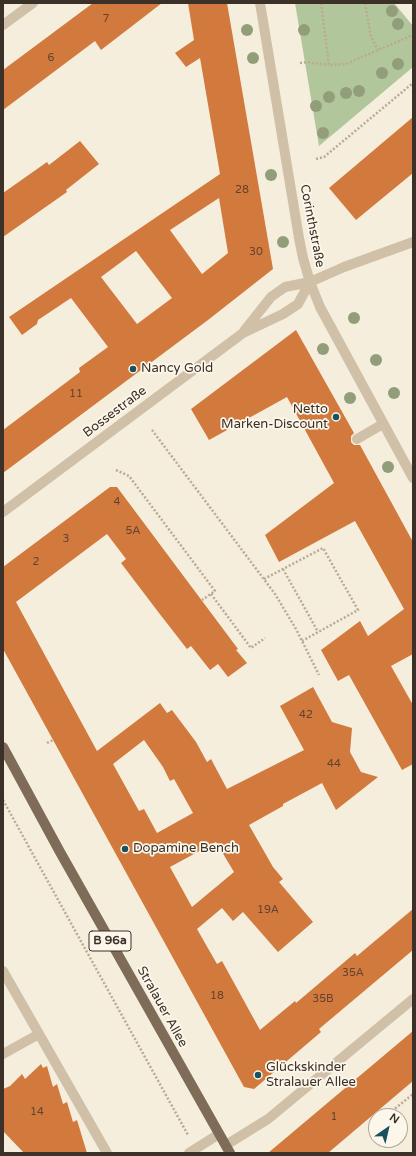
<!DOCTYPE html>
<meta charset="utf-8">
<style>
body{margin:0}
#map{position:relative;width:416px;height:1156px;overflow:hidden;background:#f5eedd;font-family:"Varela Round",sans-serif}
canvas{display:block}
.frame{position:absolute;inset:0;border:4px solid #3b3128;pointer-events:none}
.north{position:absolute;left:368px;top:1108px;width:40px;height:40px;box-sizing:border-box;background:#fcf7ea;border:1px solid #afa89c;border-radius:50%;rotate:34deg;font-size:11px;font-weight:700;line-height:16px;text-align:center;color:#3b3128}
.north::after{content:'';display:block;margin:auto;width:14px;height:18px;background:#195161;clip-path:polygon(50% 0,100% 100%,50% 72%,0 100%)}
</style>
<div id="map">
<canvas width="416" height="1156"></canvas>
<div class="frame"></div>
<div class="north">N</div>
</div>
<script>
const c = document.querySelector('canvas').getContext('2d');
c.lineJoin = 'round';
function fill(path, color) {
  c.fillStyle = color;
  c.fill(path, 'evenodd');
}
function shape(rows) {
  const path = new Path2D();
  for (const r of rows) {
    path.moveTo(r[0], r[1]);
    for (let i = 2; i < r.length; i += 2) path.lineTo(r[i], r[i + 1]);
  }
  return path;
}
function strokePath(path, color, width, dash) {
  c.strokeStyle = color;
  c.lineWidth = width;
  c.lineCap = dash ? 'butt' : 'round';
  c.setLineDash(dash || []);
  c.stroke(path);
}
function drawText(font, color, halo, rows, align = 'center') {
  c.font = font + ' "Varela Round",sans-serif';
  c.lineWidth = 3.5;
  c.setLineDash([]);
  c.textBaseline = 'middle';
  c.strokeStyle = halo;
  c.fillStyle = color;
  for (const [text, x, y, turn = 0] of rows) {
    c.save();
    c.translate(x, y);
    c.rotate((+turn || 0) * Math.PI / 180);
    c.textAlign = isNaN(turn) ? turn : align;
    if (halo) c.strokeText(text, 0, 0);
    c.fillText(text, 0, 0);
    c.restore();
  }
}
const green = shape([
 [295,3,394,3,413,26,413,67,319,146]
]);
const building = shape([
 [93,3,162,3,101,50,95,41,3,110,3,70],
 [188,3,227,3,273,269,208,320,3,473,3,430,80,372,79,368,108,347,71,298,38,320,37,324,22,335,9,317,220,174,200,58,186,67,175,53,194,40],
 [219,198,228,253,202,274,170,230],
 [136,251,172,298,137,324,101,277],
 [413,117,413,173,356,220,329,188],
 [80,141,99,164,66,190,67,192,3,237,3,193,47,162,49,165],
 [296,330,354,433,351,436,351,442,354,445,360,445,413,542,413,654,391,666,413,705,413,764,402,770,349,675,338,681,321,650,360,621,368,636,404,609,355,521,279,562,265,535,334,483,287,397,209,440,191,409],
 [110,487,117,487,238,649,236,650,247,663,228,677,218,664,210,670,191,646,187,649,159,613,121,563,126,559,107,534,16,602,97,751,160,703,167,713,172,710,196,742,207,762,211,759,227,789,304,750,280,706,313,687,332,722,352,728,350,752,361,772,378,777,336,810,322,783,283,804,283,806,249,825,273,867,283,879,279,882,313,922,278,952,243,912,233,921,222,908,197,929,217,964,222,961,260,1030,295,1001,296,1003,355,953,357,956,413,909,413,950,319,1029,321,1032,254,1089,244,1087,3,649,3,567],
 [144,740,163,767,170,781,174,779,193,813,157,833,144,809,139,811,113,764],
 [216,842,234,872,192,907,170,867],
 [413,1031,413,1081,328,1153,268,1153],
 [41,1064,43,1068,47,1066,53,1087,57,1084,63,1104,67,1102,73,1122,77,1120,87,1153,24,1153,3,1131,3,1089,10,1086,22,1074,25,1079]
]);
const path = shape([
 [321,3,329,65,346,64,413,35],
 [365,3,371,37,378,50],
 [300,63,307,62,329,65],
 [316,159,324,157,413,83],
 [152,430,275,594,296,629,319,675],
 [116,470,129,476,215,591,202,600],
 [283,569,318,632],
 [264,579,323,548,358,610,302,641],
 [211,594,251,648,265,638],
 [47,743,53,740],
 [3,800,188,1135],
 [392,1111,413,1094]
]);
const service = shape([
 [357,439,383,424],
 [3,971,107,1153],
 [3,1054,39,1034],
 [189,1153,219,1134]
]);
const minor = shape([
 [260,3,299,238,303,258,310,282,320,307,413,478],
 [3,25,33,3],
 [244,331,271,297,285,287,310,282,344,267,413,242],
 [3,512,243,333,283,314,298,304,310,282],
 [226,1145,268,1119,413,999]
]);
const primary = shape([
 [3,747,60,852,230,1153]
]);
const trees = [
 [392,11],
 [398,24],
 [247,30],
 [304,30],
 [253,58],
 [398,64],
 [382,73],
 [359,91],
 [346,93],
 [329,97],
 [316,106],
 [323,133],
 [271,175],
 [283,242],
 [354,318],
 [323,349],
 [376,360],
 [394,393],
 [350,398],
 [388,467]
];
const markers = [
 [133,369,4,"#195161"],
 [336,417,4,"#195161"],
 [125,849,4,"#195161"],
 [258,1075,4,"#195161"]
];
const numberNames = [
 ["7",106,19],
 ["6",51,58],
 ["28",242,190],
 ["30",256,252],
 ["11",76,394],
 ["4",117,502],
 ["5A",133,531],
 ["3",66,539],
 ["2",36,562],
 ["42",306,715],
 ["44",334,764],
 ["19A",268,910],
 ["35A",353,973],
 ["18",217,996],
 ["35B",323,999],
 ["14",37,1112],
 ["1",334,1117]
];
const shields = [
 [110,941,42]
];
const shieldNames = [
 ["B 96a",110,941]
];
const streetNames = [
 ["Corinthstraße",312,226,79],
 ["Bossestraße",115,412,-37],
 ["Stralauer Allee",162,1007,61]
];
const poiNames = [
 ["Nancy Gold",141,369],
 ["Netto",328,410,"right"],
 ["Marken-Discount",328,425,"right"],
 ["Dopamine Bench",133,849],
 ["Glückskinder",266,1068],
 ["Stralauer Allee",266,1083]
];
fill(green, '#b1c69b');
fill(building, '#d27a3e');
strokePath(path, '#bbaa91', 2.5, [2, 2]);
strokePath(service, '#cfc0a7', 10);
strokePath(minor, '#cfc0a7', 10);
strokePath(primary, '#7e6b58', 10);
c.fillStyle = '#929e7a';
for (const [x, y] of trees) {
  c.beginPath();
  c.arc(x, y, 6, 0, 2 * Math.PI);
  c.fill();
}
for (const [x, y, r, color] of markers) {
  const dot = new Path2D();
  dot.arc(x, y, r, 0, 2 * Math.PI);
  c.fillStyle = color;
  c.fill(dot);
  strokePath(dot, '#fcf7ea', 1.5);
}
drawText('11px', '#61432e', null, numberNames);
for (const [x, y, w] of shields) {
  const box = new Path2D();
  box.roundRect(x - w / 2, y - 10, w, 20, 3);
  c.fillStyle = '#fcf7ea';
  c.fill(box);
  strokePath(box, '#3b3128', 1);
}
drawText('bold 12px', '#3b3128', null, shieldNames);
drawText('13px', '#3b3128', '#fcf7ea', streetNames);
drawText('13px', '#3b3128', '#fcf7ea', poiNames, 'left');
</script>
